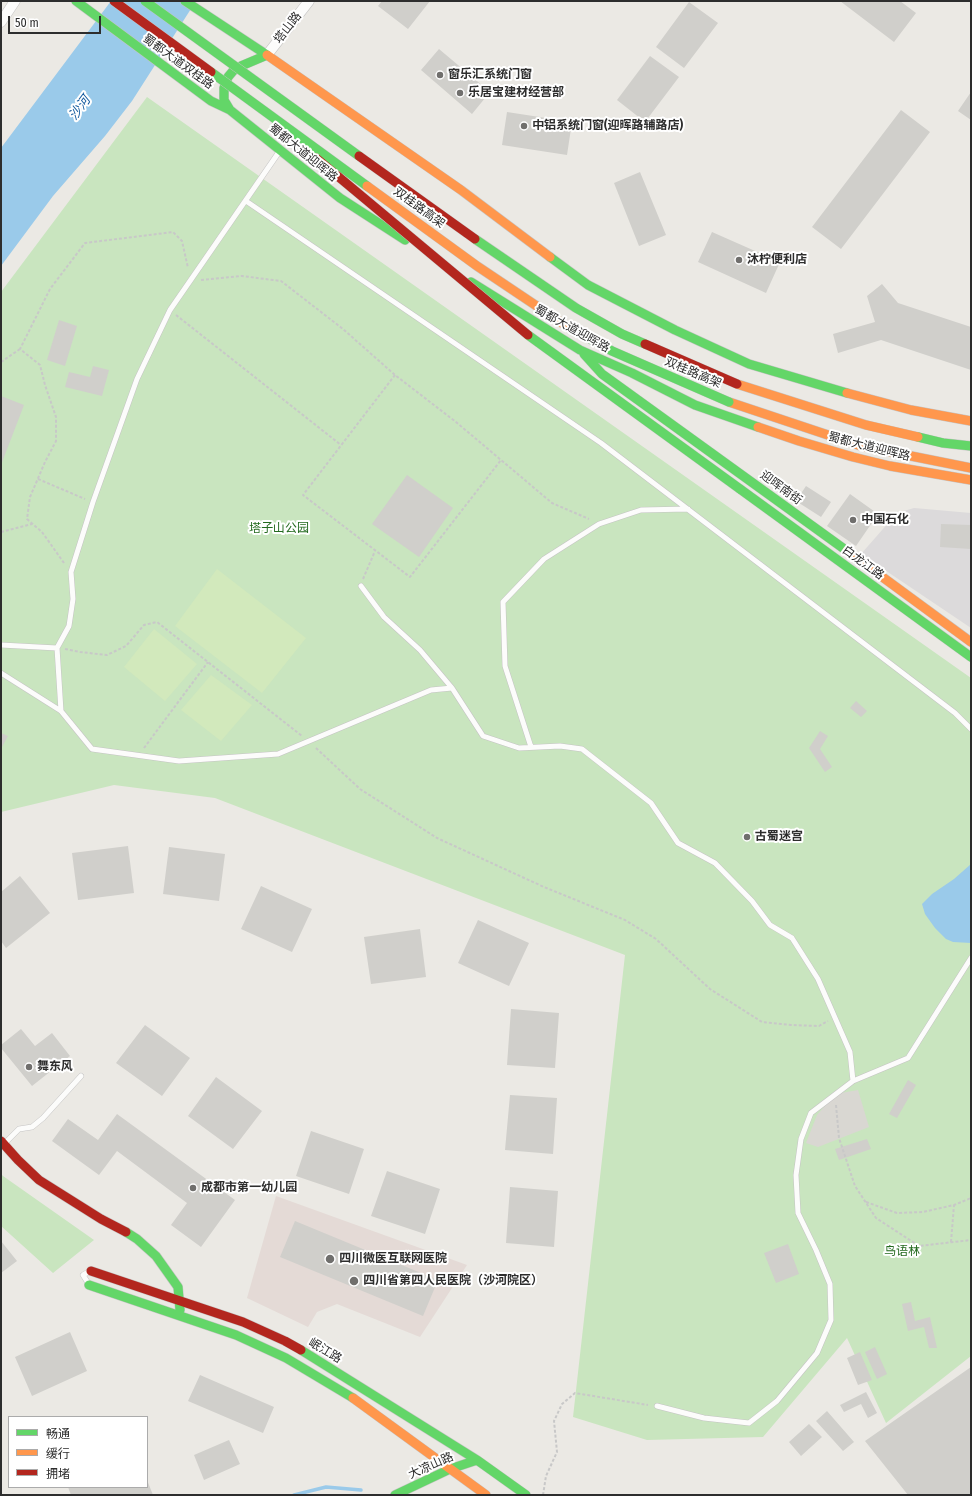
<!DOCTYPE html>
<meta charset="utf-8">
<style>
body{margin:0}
#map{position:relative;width:972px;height:1496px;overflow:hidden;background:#ebe9e4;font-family:"Fira Sans Condensed","Noto Sans SC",sans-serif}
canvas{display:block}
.frame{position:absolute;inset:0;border:2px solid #2d2d2d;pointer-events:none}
.legend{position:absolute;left:8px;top:1416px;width:140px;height:72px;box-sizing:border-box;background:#fff;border:1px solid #ababab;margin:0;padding:5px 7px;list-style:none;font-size:12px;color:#2d2d2d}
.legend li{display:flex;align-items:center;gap:8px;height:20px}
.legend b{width:20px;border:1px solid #ababab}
.scale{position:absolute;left:8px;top:16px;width:93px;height:18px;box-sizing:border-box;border:2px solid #2d2d2d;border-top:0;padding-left:5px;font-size:12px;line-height:14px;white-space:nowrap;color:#2d2d2d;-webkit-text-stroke:3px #fff;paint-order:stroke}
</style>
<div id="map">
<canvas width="972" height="1496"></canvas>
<div class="frame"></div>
<ul class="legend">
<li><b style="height:5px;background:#63d668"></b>畅通</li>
<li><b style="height:5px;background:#ff974d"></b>缓行</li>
<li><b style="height:5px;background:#b3261e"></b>拥堵</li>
</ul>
<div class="scale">50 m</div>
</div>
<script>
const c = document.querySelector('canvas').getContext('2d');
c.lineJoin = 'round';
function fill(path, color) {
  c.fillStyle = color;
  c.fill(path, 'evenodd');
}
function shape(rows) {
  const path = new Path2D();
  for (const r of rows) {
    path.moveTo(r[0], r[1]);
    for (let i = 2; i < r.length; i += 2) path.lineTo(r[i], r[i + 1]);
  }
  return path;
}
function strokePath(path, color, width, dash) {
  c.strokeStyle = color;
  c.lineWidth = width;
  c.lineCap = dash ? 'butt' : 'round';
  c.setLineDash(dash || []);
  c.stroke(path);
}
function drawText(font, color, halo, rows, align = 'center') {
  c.font = font + ' "Fira Sans Condensed","Noto Sans SC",sans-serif';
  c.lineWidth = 4;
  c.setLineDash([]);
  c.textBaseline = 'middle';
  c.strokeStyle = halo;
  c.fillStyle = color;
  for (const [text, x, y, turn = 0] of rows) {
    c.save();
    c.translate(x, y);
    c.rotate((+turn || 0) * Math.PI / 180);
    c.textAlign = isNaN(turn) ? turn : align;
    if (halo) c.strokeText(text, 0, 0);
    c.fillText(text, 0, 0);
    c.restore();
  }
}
const industrial = shape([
 [914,508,971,513,971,628,861,554,897,513]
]);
const medical = shape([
 [276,1196,467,1265,420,1337,337,1304,317,1312,308,1327,247,1298]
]);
const green = shape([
 [147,97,971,678,971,1356,886,1423,847,1338,763,1437,647,1440,573,1417,625,955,215,798,114,785,1,812,1,292],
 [1,1174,3,1176,94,1240,53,1273,1,1226]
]);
const pitch = shape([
 [217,569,306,638,262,693,175,626],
 [154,629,197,664,165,701,124,667],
 [211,675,252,705,221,741,181,710]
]);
const plaza = shape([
 [858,1090,869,1127,818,1147,806,1143,817,1115,835,1094]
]);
const water = shape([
 [111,1,196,1,132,101,105,136,53,196,1,266,1,148],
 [971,864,971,943,953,942,946,939,935,928,925,914,922,904,932,894,954,879]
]);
const stream = shape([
 [294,1495,326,1487,361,1490]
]);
const building = shape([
 [382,1,430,1,408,29,378,6],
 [840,1,900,1,916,13,894,42],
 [689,2,718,23,684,68,656,47],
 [439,49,490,92,472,114,421,70],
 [650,56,679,77,645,122,617,100],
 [971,92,971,120,958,111],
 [901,110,930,132,841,249,812,227],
 [507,112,572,122,567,155,502,145],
 [640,172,666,235,639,246,614,183],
 [712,232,780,262,766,293,698,262],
 [882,284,898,303,971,327,971,370,881,340,838,353,833,334,875,322,867,296],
 [59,320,77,326,65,366,47,360],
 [93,366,109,370,102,396,65,387,69,372,90,377],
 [1,396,24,405,1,465],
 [407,475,453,508,419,557,372,524],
 [806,486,831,502,821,517,796,501],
 [850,494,878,514,856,546,827,526],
 [941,524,971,525,971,549,940,547],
 [856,701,867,711,861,717,850,708],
 [820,731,828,736,820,749,832,767,825,772,809,748],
 [1,733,8,736,1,749],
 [128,846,134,893,78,900,72,853],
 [169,847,225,854,219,901,163,894],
 [20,876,50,913,6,948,1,941,1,892],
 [261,886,312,909,292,952,241,929],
 [478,920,529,943,509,986,458,963],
 [420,929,426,977,371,984,364,937],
 [511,1009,559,1013,555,1068,507,1065],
 [145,1025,190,1058,162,1096,116,1063],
 [21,1029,35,1046,52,1033,70,1056,32,1086,1,1048,1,1045],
 [216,1077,262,1111,233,1149,188,1116],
 [908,1080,916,1085,897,1118,889,1114],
 [510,1095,557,1098,553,1154,505,1150],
 [117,1114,235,1200,201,1247,171,1225,187,1203,117,1151,99,1175,52,1141,68,1119,98,1140],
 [311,1131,364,1149,349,1194,296,1176],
 [867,1139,871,1149,839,1160,835,1149],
 [387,1171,440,1189,425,1234,371,1216],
 [510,1187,558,1191,554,1247,506,1243],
 [295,1221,438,1280,423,1316,280,1257],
 [1,1241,17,1261,1,1273],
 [788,1244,799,1274,776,1283,764,1253],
 [911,1302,915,1321,930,1317,937,1348,929,1348,924,1327,908,1331,902,1304],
 [70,1332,87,1371,32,1396,15,1357],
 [875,1347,887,1374,877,1379,865,1352],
 [860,1352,872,1380,858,1385,847,1358],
 [971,1367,971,1495,908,1495,865,1441],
 [200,1375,274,1407,263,1433,188,1401],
 [866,1392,877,1413,868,1418,861,1404,844,1412,840,1405],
 [827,1411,854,1442,843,1451,816,1421],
 [809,1424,822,1437,801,1456,789,1442],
 [229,1440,240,1464,204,1480,194,1455],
 [147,1480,153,1495,71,1495,68,1487,147,1487]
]);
const path = shape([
 [201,280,242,276,281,281,343,329,395,375,456,422,552,503,589,519],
 [176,315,341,445],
 [1,362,20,349],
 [395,375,303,495,410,577,501,460],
 [38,479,85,499],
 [1,532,32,524],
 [64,563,42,532,27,519,30,497,45,462,56,441,56,417,45,385,40,365,20,349,50,289,85,243,173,232,182,241,188,268],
 [363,579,375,551],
 [65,649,80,652,107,655,126,646,144,625,157,622,302,736],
 [144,748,208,662],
 [316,748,360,789,437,838,544,887,625,920,656,939,710,989,762,1022,791,1025,819,1026,828,1021],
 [836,1105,839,1138,855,1186,876,1218,919,1246,971,1240],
 [866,1202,897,1213,923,1212,954,1205,971,1198],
 [951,1242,954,1205],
 [543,1495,546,1476,557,1452,554,1421,562,1404,575,1393,648,1405]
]);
const lane = shape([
 [246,201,601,443,955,713,971,729],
 [361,586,384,617,420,650,452,688],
 [1,645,57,648],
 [1,673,61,711,92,749,179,761,278,754,431,690,452,688,483,736,519,748,560,746,582,749,651,803,678,843,715,863,752,901,770,925,792,938,818,979,850,1052,853,1081,811,1113,801,1139,796,1175,798,1213,816,1250,830,1284,831,1320,817,1353,777,1401,749,1423,704,1418,657,1406],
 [61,711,57,648,69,626,73,599,71,572,93,502,137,379,170,310,279,152],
 [531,747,505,666,503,602,544,559,599,524,641,510,688,509],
 [853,1081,908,1058,971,958],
 [4,1144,19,1129,32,1127,43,1118,81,1076],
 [88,1283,83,1275,90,1271]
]);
const street = shape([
 [1,22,15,1],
 [267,55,309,1]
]);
const fast = shape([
 [76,1,211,101,230,110],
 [185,1,267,55],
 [267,55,241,66,233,71,228,77,224,88,224,100,230,110,340,198,405,240],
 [550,257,588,285,675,330,749,364,847,393],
 [471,282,580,350,632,373,695,405,758,427],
 [584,354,602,374,847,551],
 [918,437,943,443,971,446],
 [740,489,971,657],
 [126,1232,137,1239,156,1256,178,1287,180,1310],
 [89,1285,236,1335,286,1358,353,1398],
 [301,1350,477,1460,526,1495],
 [395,1495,450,1469,477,1460]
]);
const slow = shape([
 [267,55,461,190,550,257],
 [737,384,866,425,918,437],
 [847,393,911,410,971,421],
 [729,402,861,446,971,468],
 [758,427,799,441,853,457,890,466,971,480],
 [847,551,971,642],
 [353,1398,486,1495]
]);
const jam = shape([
 [1,1141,18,1160,39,1180,101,1219,126,1232],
 [91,1271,243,1322,285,1341,301,1350]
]);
const fastBridge = shape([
 [145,1,359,156],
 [211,72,367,186],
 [475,239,576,308,622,334,645,344],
 [565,325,612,351,729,402],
 [528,335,740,489]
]);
const slowBridge = shape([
 [367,186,477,266,565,325]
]);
const jamBridge = shape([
 [114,1,211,72],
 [359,156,475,239],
 [316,158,528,335],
 [645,344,737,384]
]);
const markers = [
 [440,75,4,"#706f6d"],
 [460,93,4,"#706f6d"],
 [524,126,4,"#706f6d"],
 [739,260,4,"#706f6d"],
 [853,520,4,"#706f6d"],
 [747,837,4,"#706f6d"],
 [29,1067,4,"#706f6d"],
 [193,1188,4,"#706f6d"],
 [330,1259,5,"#706f6d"],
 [354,1281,5,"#706f6d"]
];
const streetNames = [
 ["塔山路",288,28,-52],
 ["蜀都大道双桂路",178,62,36],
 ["蜀都大道迎晖路",303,153,39],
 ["双桂路高架",419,208,36],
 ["蜀都大道迎晖路",572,329,29],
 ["双桂路高架",693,373,23],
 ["蜀都大道迎晖路",869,447,14],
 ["迎晖南街",781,488,36],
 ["白龙江路",863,563,36],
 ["岷江路",325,1351,31],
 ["大凉山路",431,1466,-24]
];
const poiNames = [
 ["窗乐汇系统门窗",448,75],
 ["乐居宝建材经营部",468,93],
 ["中铝系统门窗(迎晖路辅路店)",532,126],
 ["沐柠便利店",747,260],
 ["中国石化",861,520],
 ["古蜀迷宫",755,837],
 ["舞东风",37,1067],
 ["成都市第一幼儿园",201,1188],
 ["四川微医互联网医院",339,1259],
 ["四川省第四人民医院（沙河院区）",363,1281]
];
const parkNames = [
 ["塔子山公园",279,529],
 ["鸟语林",902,1252]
];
const waterNames = [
 ["沙河",80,108,-54]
];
fill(industrial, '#dcdadb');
fill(medical, '#e4dad6');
fill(green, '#c9e5bf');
fill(pitch, '#d2e9bc');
fill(plaza, '#d9d7d2');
fill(water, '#9acaea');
strokePath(stream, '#9acaea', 3.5);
fill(building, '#d0cfcb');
strokePath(lane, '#c5c4c4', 6);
strokePath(street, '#c5c4c4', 11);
strokePath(fast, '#c5c4c4', 10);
strokePath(slow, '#c5c4c4', 10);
strokePath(jam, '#c5c4c4', 10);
strokePath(path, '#c8c8c8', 2, [3, 2]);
strokePath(lane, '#fcfcfb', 5);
strokePath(street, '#fcfcfb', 10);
strokePath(fast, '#63d668', 9);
strokePath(slow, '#ff974d', 9);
strokePath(jam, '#b3261e', 9);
strokePath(fastBridge, '#c5c4c4', 10, []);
strokePath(slowBridge, '#c5c4c4', 10, []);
strokePath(jamBridge, '#c5c4c4', 10, []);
strokePath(fastBridge, '#63d668', 9);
strokePath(slowBridge, '#ff974d', 9);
strokePath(jamBridge, '#b3261e', 9);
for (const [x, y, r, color] of markers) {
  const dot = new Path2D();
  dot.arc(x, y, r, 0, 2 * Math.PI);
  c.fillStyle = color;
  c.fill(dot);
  strokePath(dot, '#fff', 1.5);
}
drawText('12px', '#2d2d2d', '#fff', streetNames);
drawText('bold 12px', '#2d2d2d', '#fff', poiNames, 'left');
drawText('12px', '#236a1e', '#fff', parkNames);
drawText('italic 13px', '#12599d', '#fff', waterNames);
</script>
